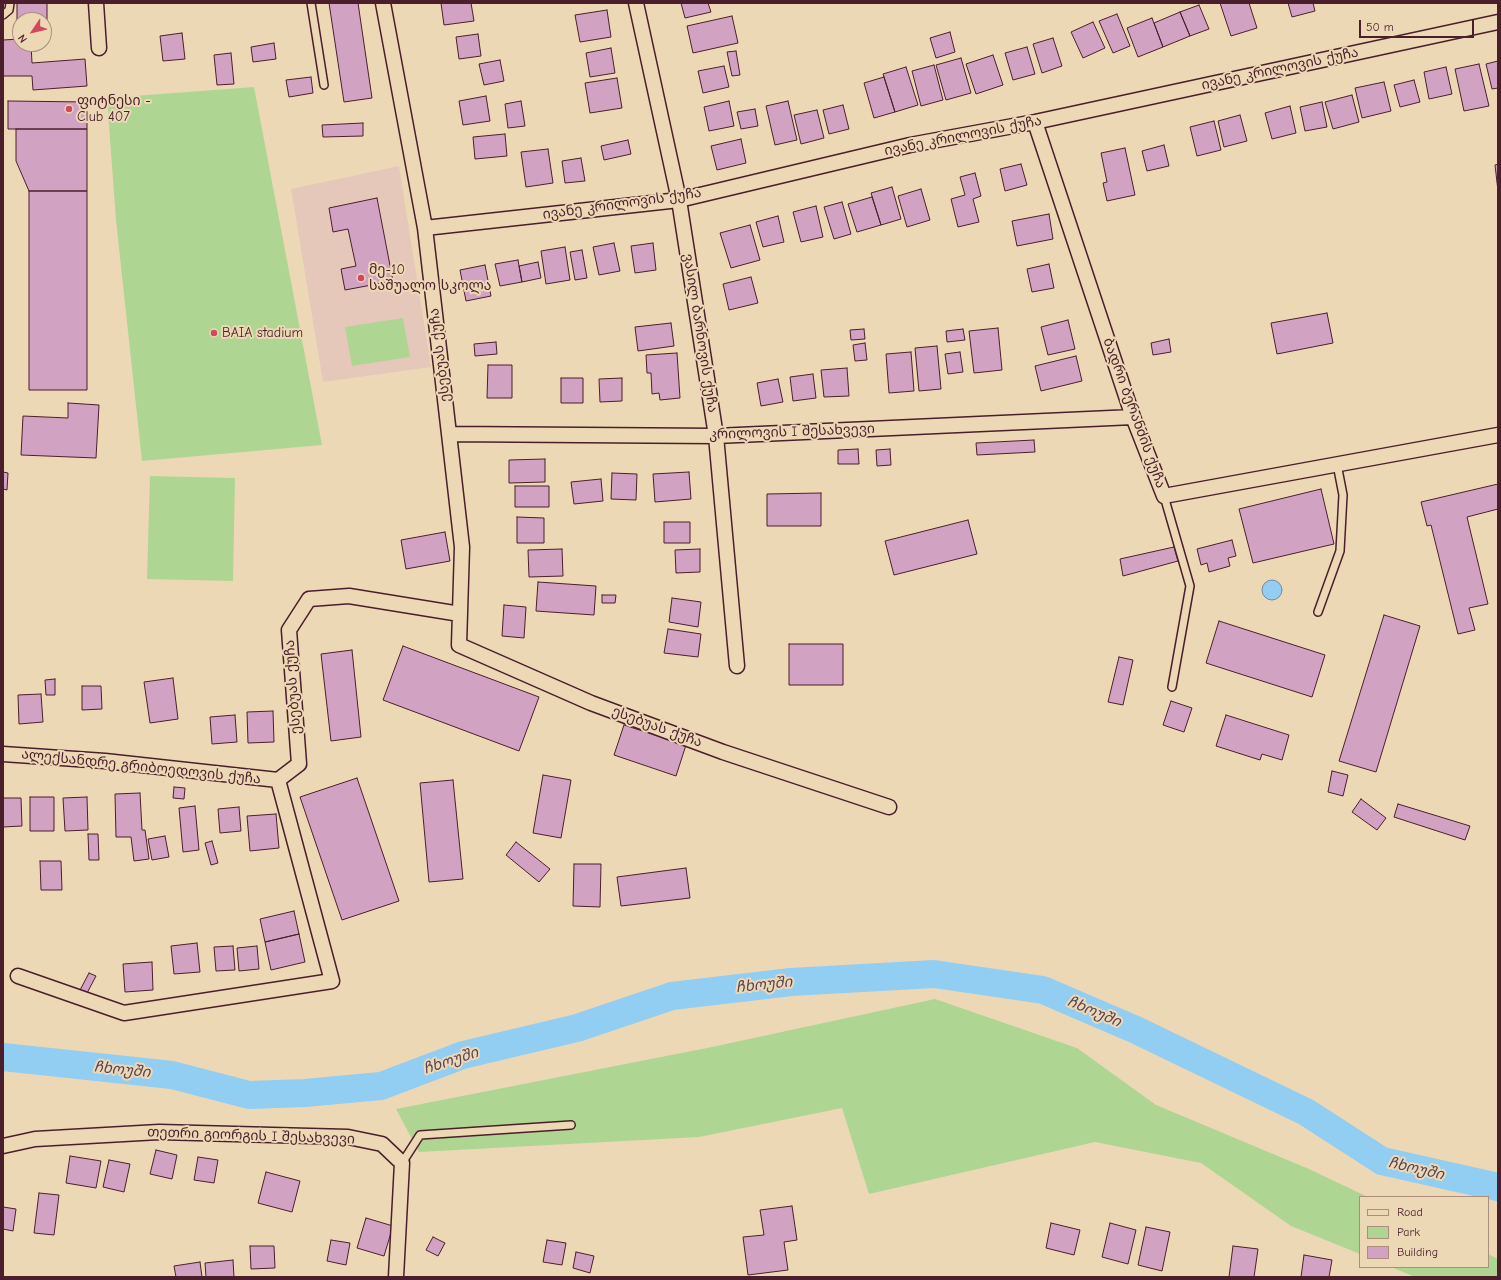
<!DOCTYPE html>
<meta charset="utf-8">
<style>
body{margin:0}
#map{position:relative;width:1501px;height:1280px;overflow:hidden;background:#edd8b6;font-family:"Comic Neue",sans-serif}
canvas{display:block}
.frame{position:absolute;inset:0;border:4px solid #4a1f2b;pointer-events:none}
.legend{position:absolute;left:1359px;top:1196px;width:130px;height:72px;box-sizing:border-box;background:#edd8b6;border:1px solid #ac8e7e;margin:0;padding:5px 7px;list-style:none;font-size:12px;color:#4a1f2b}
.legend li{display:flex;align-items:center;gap:8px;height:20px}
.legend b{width:20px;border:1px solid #ac8e7e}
.north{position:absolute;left:12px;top:12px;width:40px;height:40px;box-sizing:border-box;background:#edd8b6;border:1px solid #ac8e7e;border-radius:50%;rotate:235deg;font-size:11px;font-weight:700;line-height:16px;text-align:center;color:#4a1f2b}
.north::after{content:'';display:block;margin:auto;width:14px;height:18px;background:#d1495b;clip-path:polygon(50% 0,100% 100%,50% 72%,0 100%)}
.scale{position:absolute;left:1359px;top:20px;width:115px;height:18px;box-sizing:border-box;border:2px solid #4a1f2b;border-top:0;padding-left:5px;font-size:12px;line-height:14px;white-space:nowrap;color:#4a1f2b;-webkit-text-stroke:3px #edd8b6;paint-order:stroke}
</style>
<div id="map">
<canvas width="1501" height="1280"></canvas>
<div class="frame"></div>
<ul class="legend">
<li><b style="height:5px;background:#edd8b6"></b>Road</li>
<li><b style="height:11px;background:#aed692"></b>Park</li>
<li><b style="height:11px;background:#d1a2c2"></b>Building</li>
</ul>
<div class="north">N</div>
<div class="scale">50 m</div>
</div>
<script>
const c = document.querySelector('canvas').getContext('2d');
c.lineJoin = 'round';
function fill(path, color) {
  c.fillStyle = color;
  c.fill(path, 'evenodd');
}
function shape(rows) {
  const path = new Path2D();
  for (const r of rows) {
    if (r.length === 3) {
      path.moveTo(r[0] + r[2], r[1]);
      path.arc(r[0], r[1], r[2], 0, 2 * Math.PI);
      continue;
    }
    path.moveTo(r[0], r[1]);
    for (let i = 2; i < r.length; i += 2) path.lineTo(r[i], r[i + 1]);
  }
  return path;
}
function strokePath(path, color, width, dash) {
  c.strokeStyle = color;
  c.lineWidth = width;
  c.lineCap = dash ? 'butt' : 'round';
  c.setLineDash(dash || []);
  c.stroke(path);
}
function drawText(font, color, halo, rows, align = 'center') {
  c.font = font + ' "Comic Neue","Noto Sans Georgian",sans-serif';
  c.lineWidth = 4;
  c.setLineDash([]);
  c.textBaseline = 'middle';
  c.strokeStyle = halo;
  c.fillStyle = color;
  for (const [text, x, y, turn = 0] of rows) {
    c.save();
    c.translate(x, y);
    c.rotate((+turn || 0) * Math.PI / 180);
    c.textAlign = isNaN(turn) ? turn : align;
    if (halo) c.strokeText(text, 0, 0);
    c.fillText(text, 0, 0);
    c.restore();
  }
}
const built = shape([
 [399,166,431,367,323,382,291,189]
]);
const green = shape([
 [254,87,322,445,142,461,116,220,107,98],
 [403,318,410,357,352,366,345,327],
 [150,476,235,478,233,581,147,579],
 [935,999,1077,1048,1156,1105,1309,1169,1368,1197,1360,1197,1360,1254,1291,1226,1201,1163,1095,1142,869,1194,842,1108,699,1137,419,1152,396,1109,712,1047],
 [1488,1254,1498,1259,1498,1277,1415,1277,1391,1267,1488,1267]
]);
const water = shape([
 [1272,590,10]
]);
const river = shape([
 [3,1057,172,1075,249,1095,305,1093,381,1086,463,1055,577,1028,672,996,791,982,934,974,1043,990,1136,1030,1306,1112,1382,1161,1498,1187]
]);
const building = shape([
 [17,3,47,3,47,36,44,36,44,20,20,20,20,36,17,36,17,3],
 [329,3,358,3,372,98,344,102,329,3],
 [441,3,471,3,474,21,444,25,441,3],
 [681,3,708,3,711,12,685,18,681,3],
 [1220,3,1249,3,1257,28,1231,36,1220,3],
 [1288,3,1313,3,1315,11,1292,17,1288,3],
 [1199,5,1209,29,1190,36,1180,12,1199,5],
 [607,10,611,37,580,42,575,15,607,10],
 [1180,12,1190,36,1163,47,1154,23,1180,12],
 [1117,14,1130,46,1113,53,1099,21,1117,14],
 [732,16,738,43,693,53,687,26,732,16],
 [1152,18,1163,47,1138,57,1127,28,1152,18],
 [1093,22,1105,48,1083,58,1071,32,1093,22],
 [950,32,955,52,936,58,930,38,950,32],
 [182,33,185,59,163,61,160,36,182,33],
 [478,34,481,56,459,59,456,37,478,34],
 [1053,38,1062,66,1042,73,1033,44,1053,38],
 [20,39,20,44,31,44,32,63,85,59,87,86,33,90,32,76,3,76,3,40,20,39],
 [274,43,276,59,253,62,251,47,274,43],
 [1027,47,1035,74,1013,80,1005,53,1027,47],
 [611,48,615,73,590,77,586,53,611,48],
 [736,51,740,75,732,76,727,52,736,51],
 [231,53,234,84,217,85,214,55,231,53],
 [993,55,1003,85,976,94,966,64,993,55],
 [961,58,971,93,946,100,936,65,961,58],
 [500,60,504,81,484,85,479,64,500,60],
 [1498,61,1498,88,1492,89,1486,64,1498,61],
 [1479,64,1489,106,1464,111,1455,69,1479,64],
 [934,65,943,100,921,106,912,71,934,65],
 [724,66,729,87,703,93,698,71,724,66],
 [906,67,918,105,895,112,883,74,906,67],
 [1446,67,1452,94,1429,99,1424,72,1446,67],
 [311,77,313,93,289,97,286,80,311,77],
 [884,77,895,112,874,118,864,83,884,77],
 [617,78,622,108,590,113,585,83,617,78],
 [1414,80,1420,102,1400,107,1394,85,1414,80],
 [1384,82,1391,111,1362,118,1355,88,1384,82],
 [1352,95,1359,122,1333,129,1325,102,1352,95],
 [486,96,490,121,463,125,459,101,486,96],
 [8,101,87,102,87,129,8,129,8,101],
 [521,101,525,126,508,128,505,104,521,101],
 [729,101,734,126,709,131,704,107,729,101],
 [788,101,797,140,775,145,766,106,788,101],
 [1322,102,1327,127,1305,131,1300,107,1322,102],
 [843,105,849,129,829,134,823,110,843,105],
 [1290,106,1296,133,1272,139,1265,113,1290,106],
 [755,109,758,126,741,129,737,112,755,109],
 [817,110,824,138,801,144,794,115,817,110],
 [1240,115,1247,141,1224,147,1218,121,1240,115],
 [1214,121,1221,150,1197,156,1190,127,1214,121],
 [363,123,363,136,323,137,322,125,363,123],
 [16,129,87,129,87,191,29,191,16,161,16,129],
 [505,134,507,156,475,159,473,137,505,134],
 [741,139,746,163,717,170,711,146,741,139],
 [628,140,631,154,604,160,601,146,628,140],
 [1164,145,1169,166,1147,171,1142,151,1164,145],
 [1125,148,1135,195,1107,201,1103,183,1107,182,1101,153,1125,148],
 [548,149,553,183,526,187,521,152,548,149],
 [581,158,585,181,565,183,562,161,581,158],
 [1021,164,1027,185,1005,191,1000,169,1021,164],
 [1498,164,1498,191,1495,165,1498,164],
 [975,173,981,196,973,199,979,222,958,227,951,199,965,195,960,177,975,173],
 [892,187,901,219,881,225,871,193,892,187],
 [921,189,930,220,907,227,898,196,921,189],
 [29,191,87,191,87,390,29,390,29,191],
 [872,197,881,225,857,232,848,204,872,197],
 [377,198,393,281,345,290,341,269,356,266,348,229,333,232,329,208,377,198],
 [842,202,851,234,834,239,824,207,842,202],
 [816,206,823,237,801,242,793,212,816,206],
 [1049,214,1053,239,1017,246,1012,221,1049,214],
 [778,216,784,242,763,247,756,222,778,216],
 [750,225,760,260,731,268,720,233,750,225],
 [614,243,620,271,599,275,593,247,614,243],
 [653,243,656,270,635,273,631,246,653,243],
 [565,247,570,280,546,284,541,251,565,247],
 [582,250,587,278,575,280,570,252,582,250],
 [518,260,522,282,500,286,495,264,518,260],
 [538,262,541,278,522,282,519,266,538,262],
 [1049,264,1054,288,1032,292,1027,269,1049,264],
 [485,265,491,296,466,301,460,270,485,265],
 [751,277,758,303,729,310,723,284,751,277],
 [1327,313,1333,343,1277,354,1271,323,1327,313],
 [1068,320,1075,349,1048,355,1041,327,1068,320],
 [671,323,674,346,638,351,635,327,671,323],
 [998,328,1002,370,974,373,969,331,998,328],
 [864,329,865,339,851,340,850,330,864,329],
 [963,329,965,340,947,342,946,331,963,329],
 [1169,339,1171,352,1153,355,1151,343,1169,339],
 [496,342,497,354,475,356,474,344,496,342],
 [865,343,867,360,855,361,853,345,865,343],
 [937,346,941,389,919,391,915,348,937,346],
 [911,352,914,391,889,393,886,354,911,352],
 [960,352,963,372,948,374,945,354,960,352],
 [677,353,680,398,660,400,659,393,652,394,651,373,647,373,646,355,677,353],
 [1076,356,1082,381,1041,391,1035,366,1076,356],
 [488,365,512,365,512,398,487,398,488,365],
 [847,368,849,396,824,397,821,370,847,368],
 [813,374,816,398,793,401,790,377,813,374],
 [561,378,583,378,583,403,561,403,561,378],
 [622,378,622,401,600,402,599,379,622,378],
 [778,379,783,402,761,406,757,383,778,379],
 [68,403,99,405,96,458,21,455,23,416,68,418,68,403],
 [1034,440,1035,452,977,455,976,443,1034,440],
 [858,449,859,464,838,464,838,450,858,449],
 [890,449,891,465,877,466,876,450,890,449],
 [545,459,545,482,509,483,509,460,545,459],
 [3,472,8,473,7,490,3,489,3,472],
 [689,472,691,499,655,502,653,474,689,472],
 [612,473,637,474,636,500,611,499,612,473],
 [601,479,603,501,574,504,571,482,601,479],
 [1498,484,1498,509,1467,517,1488,604,1469,608,1475,630,1458,634,1431,525,1427,526,1421,502,1498,484],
 [515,486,549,486,549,507,515,507,515,486],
 [1321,489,1334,544,1253,563,1239,509,1321,489],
 [821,493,821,526,767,526,767,494,821,493],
 [517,517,544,518,544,543,517,543,517,517],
 [968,520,977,554,894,575,885,541,968,520],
 [664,522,690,522,690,543,664,543,664,522],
 [445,532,450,561,406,569,401,540,445,532],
 [1232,540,1236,556,1228,558,1230,566,1209,572,1207,563,1201,565,1197,549,1232,540],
 [1174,547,1178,561,1123,576,1120,559,1174,547],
 [562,549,563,576,529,577,528,550,562,549],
 [700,549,700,572,676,573,675,550,700,549],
 [538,582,596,586,594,615,536,611,538,582],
 [602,595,616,595,615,603,602,603,602,595],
 [672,598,701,602,698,627,669,622,672,598],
 [504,605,526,607,524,638,502,636,504,605],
 [1384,615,1420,626,1376,772,1339,761,1384,615],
 [1219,621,1325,655,1312,697,1206,663,1219,621],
 [668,629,701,634,698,657,664,653,668,629],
 [789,644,843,644,843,685,789,685,789,644],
 [403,646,539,697,519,751,383,700,403,646],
 [352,650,361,737,331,741,321,654,352,650],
 [1119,657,1133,660,1123,705,1108,702,1119,657],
 [173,678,178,719,150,723,144,682,173,678],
 [55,679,55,695,46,695,45,680,55,679],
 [82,686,101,686,102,709,82,710,82,686],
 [41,694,43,722,19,724,18,695,41,694],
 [1171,701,1192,708,1184,732,1163,725,1171,701],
 [273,711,274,742,248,743,247,712,273,711],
 [235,715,237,742,212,744,210,717,235,715],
 [1226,715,1289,735,1282,760,1262,754,1260,760,1216,746,1226,715],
 [624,725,686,745,676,776,614,755,624,725],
 [1332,771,1348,775,1343,796,1328,792,1332,771],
 [543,775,571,780,561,838,533,833,543,775],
 [357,778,399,901,342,920,300,797,357,778],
 [453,780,463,879,429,882,420,783,453,780],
 [174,787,185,788,184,799,173,798,174,787],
 [140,793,142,830,145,830,149,859,134,861,131,837,116,837,115,794,140,793],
 [30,797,54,797,54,831,30,831,30,797],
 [87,797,88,830,65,831,63,798,87,797],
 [3,798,21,798,22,826,3,827,3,798],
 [1361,799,1386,818,1377,830,1352,812,1361,799],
 [1398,804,1470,826,1465,840,1394,817,1398,804],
 [195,806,199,850,183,852,179,808,195,806],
 [239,807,241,831,220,833,218,809,239,807],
 [276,814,279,848,250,851,247,816,276,814],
 [88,834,98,834,99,860,89,860,88,834],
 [165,836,169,857,152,860,148,839,165,836],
 [212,841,218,863,211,865,205,843,212,841],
 [516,842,550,869,539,882,506,855,516,842],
 [40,861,61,861,62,890,41,890,40,861],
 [574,864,601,864,600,907,573,906,574,864],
 [686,868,690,898,621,906,617,877,686,868],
 [294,911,299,934,265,942,260,919,294,911],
 [299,934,305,962,271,970,265,942,299,934],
 [197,943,200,972,174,974,171,946,197,943],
 [233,946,235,970,216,971,214,947,233,946],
 [257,946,259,969,239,971,237,948,257,946],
 [152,962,153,990,125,992,123,964,152,962],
 [89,973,96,976,86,995,79,992,89,973],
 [156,1150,177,1155,172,1179,150,1174,156,1150],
 [70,1156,101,1161,96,1188,66,1183,70,1156],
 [198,1157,218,1160,214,1183,194,1180,198,1157],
 [109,1160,130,1164,124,1192,103,1187,109,1160],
 [266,1172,300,1181,292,1212,258,1203,266,1172],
 [39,1193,59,1195,54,1235,34,1233,39,1193],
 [792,1206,797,1240,784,1242,788,1270,748,1275,743,1237,764,1235,760,1210,792,1206],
 [3,1207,16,1209,13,1231,3,1229,3,1207],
 [366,1218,393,1226,384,1256,357,1248,366,1218],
 [1051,1223,1080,1230,1074,1255,1046,1248,1051,1223],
 [1110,1223,1136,1230,1128,1264,1102,1257,1110,1223],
 [1146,1227,1170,1232,1162,1271,1138,1265,1146,1227],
 [433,1237,445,1243,438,1256,426,1250,433,1237],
 [331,1240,350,1243,346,1265,327,1261,331,1240],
 [547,1240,566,1243,562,1265,543,1262,547,1240],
 [250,1246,274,1246,275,1268,251,1269,250,1246],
 [1233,1246,1258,1249,1254,1277,1229,1277,1233,1246],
 [576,1252,594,1256,590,1273,573,1268,576,1252],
 [1304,1255,1332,1260,1329,1277,1301,1277,1304,1255],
 [233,1260,234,1277,206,1277,205,1263,233,1260],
 [200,1262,202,1277,176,1277,174,1266,200,1262]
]);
const lane = shape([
 [311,3,324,85],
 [3,15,9,10,10,3],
 [1164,496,1190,586,1172,687],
 [1318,612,1340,551,1343,495,1337,464],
 [402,1163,420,1135,571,1125]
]);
const street = shape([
 [96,3,99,48],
 [383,3,425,228,449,434,462,547,459,645,591,703,723,752,889,807],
 [636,3,679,200,716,436,737,666],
 [1035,122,1133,417,1164,496,1498,435],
 [425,228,679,200,910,145,1035,122,1498,22],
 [449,434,716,436,1133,417],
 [3,754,105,761,278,780],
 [278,780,299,764,289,630,309,599,349,596,460,614],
 [18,976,124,1013,332,981,278,780],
 [3,1146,35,1139,159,1132,348,1137,382,1144,402,1163,396,1277]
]);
const markers = [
 [69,109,4,"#d1495b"],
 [361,278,4,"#d1495b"],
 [214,333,4,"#d1495b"]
];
const streetNames = [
 ["ივანე კრილოვის ქუჩა",1280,69,-12],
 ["ივანე კრილოვის ქუჩა",963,136,-11],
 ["ივანე კრილოვის ქუჩა",622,204,-8],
 ["ვასილ ბარნოვის ქუჩა",700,333,81],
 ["ესებუას ქუჩა",440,355,-97],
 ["ბადრი ბერანძის ქუჩა",1134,413,70],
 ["კრილოვის I შესახვევი",792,432,-2],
 ["ესებუას ქუჩა",293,687,-94],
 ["ესებუას ქუჩა",657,727,20],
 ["ალექსანდრე გრიბოედოვის ქუჩა",141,767,6],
 ["თეთრი გიორგის I შესახვევი",251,1136,2]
];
const poiNames = [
 ["ფიტნესი -",77,101],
 ["Club 407",77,117],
 ["მე-10",369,270],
 ["საშუალო სკოლა",369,286],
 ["BAIA stadium",222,333]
];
const waterNames = [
 ["ჩხოუში",764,985,-6],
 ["ჩხოუში",1094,1012,23],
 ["ჩხოუში",451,1061,-18],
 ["ჩხოუში",122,1070,6],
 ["ჩხოუში",1416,1169,13]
];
fill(built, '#e5c8ba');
fill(green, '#aed692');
fill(water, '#91cef1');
strokePath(water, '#7588a2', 1);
strokePath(river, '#91cef1', 28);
fill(building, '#d1a2c2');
strokePath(building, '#4a1f2b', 1);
strokePath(lane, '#4a1f2b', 10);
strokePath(street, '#4a1f2b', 17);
strokePath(lane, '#edd8b6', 7);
strokePath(street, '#edd8b6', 14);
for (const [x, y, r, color] of markers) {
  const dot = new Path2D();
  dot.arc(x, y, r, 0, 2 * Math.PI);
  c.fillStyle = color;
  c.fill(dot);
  strokePath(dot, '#edd8b6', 1.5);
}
drawText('14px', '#4a1f2b', '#edd8b6', streetNames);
drawText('14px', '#4a1f2b', '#edd8b6', poiNames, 'left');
drawText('italic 15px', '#584253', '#edd8b6', waterNames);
</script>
